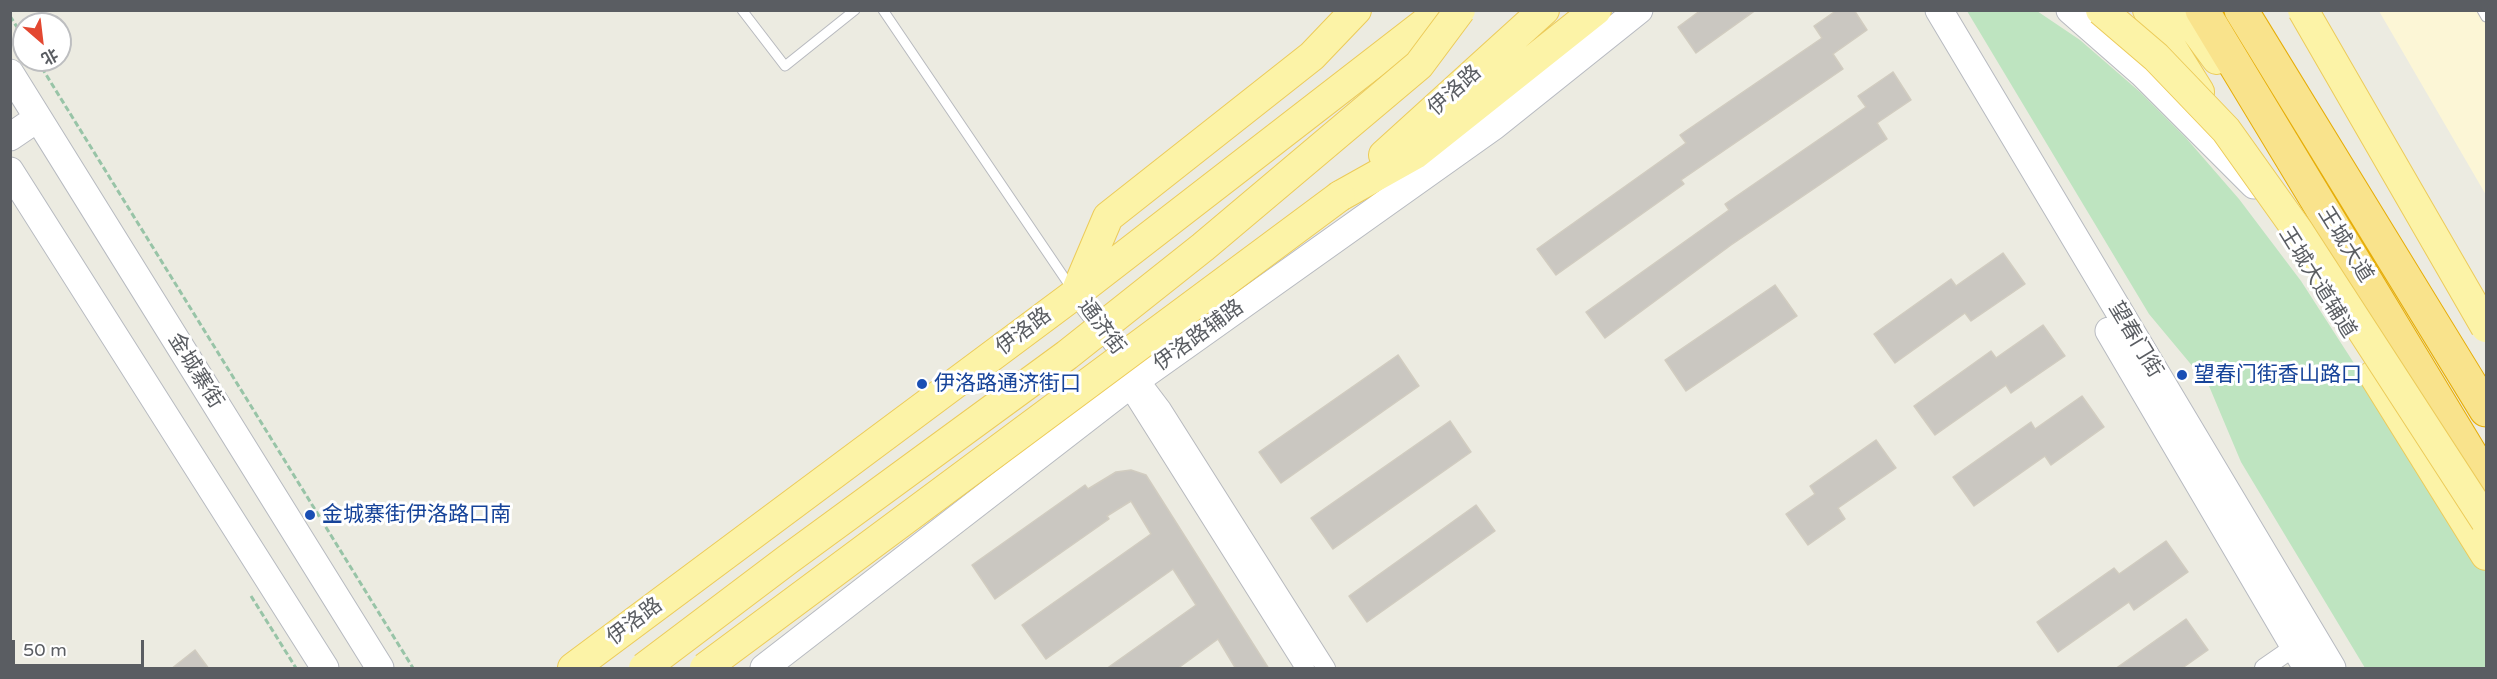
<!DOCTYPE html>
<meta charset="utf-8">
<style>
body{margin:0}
#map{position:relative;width:2497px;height:679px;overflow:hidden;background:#ecebe1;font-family:"Varela Round","Noto Sans SC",sans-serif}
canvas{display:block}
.frame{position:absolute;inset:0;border:12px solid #5a5d62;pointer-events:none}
.north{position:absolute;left:12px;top:12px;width:60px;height:60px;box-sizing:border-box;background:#fff;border:2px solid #bdbec0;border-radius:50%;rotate:152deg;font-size:16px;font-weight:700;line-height:24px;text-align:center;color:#5a5d62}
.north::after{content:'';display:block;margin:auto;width:21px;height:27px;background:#e34831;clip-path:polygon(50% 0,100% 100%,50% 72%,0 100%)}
.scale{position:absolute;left:12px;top:640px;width:132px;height:27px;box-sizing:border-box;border:3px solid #5a5d62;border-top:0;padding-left:8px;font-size:18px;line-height:21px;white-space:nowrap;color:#5a5d62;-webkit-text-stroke:4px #fff;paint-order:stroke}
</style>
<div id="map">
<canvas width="2497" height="679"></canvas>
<div class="frame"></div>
<div class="north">北</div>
<div class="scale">50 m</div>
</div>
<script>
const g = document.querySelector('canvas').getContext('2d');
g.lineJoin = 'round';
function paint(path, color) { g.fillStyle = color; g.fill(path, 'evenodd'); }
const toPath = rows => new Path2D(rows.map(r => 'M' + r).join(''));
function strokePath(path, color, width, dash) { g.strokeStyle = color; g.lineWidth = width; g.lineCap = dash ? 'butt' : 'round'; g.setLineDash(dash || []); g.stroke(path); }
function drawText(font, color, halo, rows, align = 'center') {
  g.font = font + ' "Varela Round","Noto Sans SC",sans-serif'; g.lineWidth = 6; g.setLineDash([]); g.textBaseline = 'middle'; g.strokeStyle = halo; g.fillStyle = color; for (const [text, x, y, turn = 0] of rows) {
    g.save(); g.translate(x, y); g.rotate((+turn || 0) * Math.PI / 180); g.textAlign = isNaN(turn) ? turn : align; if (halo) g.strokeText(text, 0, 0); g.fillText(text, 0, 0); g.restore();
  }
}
paint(toPath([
 [2379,11,2486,11,2486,195]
]), '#fcf6d6');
paint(toPath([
 [1967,11,2037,11,2080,40,2140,92,2186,138,2239,199,2301,281,2486,568,2486,668,2365,668,2241,462,2209,386,2149,314]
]), '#bee4c0');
const building = toPath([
 [1701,10,1756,10,1696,53,1678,27,1701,10],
 [1837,10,1854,10,1867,30,1833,54,1843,69,1681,180,1684,184,1556,275,1537,249,1686,143,1680,135,1822,38,1814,26,1837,10],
 [1893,72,1911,100,1877,123,1887,139,1731,245,1605,338,1586,312,1729,210,1725,204,1866,107,1858,96,1893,72],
 [2003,253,2025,284,1971,321,1965,313,1895,363,1874,334,1951,279,1956,286,2003,253],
 [1775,285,1797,316,1686,391,1665,360,1775,285],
 [2043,325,2065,356,2011,393,2006,385,1935,435,1914,406,1991,351,1996,358,2043,325],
 [1398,355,1419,386,1281,483,1259,452,1398,355],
 [2082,396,2104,427,2051,465,2045,456,1974,506,1953,477,2031,422,2035,429,2082,396],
 [1450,421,1471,452,1333,549,1311,518,1450,421],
 [1876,440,1896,468,1838,508,1845,519,1808,545,1786,514,1815,494,1810,486,1876,440],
 [1131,470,1146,475,1269,669,1236,669,1218,639,1177,669,1106,669,1196,605,1173,569,1046,659,1022,625,1151,534,1131,501,1107,516,1109,519,995,599,972,565,1085,485,1088,489,1116,472,1131,470],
 [1476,505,1495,531,1367,622,1349,596,1476,505],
 [2166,541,2188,572,2134,610,2129,602,2058,652,2037,622,2114,568,2119,574,2166,541],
 [2186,619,2208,650,2181,669,2115,669,2186,619],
 [195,650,209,669,171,669,195,650]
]);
paint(building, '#cac7c1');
strokePath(building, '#d1ccc0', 1.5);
const lane = toPath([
 [742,10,785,66,855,10],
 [883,10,1072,289],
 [2482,10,2486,17]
]);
const street = toPath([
 [1075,294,1162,409,1326,668],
 [1123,379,1305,668],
 [2264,668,2303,641]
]);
const secondary = toPath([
 [1939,10,2332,668],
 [2070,10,2142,73,2254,185],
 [10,73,380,668],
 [10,137,38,118],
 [10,171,325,668],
 [2109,331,2307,668],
 [764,668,1127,387,1494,126,1639,10]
]);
const primary = toPath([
 [2148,10,2199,92],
 [2181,10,2217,59],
 [1384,155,1544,10],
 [1340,196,1415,154,1596,10],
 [1077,290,1108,217,1312,56,1356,10],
 [2374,375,2486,555],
 [573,668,1075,294,1442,10]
]);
const highway = toPath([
 [2202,10,2486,480],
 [2241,10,2486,410]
]);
strokePath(lane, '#b7b9be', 11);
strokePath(street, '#b7b9be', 20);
strokePath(secondary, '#b7bac0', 29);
strokePath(primary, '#eccb5a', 32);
strokePath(highway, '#e6ad08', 35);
strokePath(toPath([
 [10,16,24,38],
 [37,60,413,668],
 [251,596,296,668]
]), '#98c4a7', 3, [6, 3]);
strokePath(lane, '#fff', 9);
strokePath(street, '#fff', 18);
strokePath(secondary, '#fff', 27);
strokePath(primary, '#fcf3a7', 30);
strokePath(highway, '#f9e38c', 33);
const primaryBridge = toPath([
 [2101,10,2156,57,2226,130,2298,231,2486,521],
 [2303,10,2486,327],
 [644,668,787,560,1067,355,1203,247,1419,65,1460,10],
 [705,668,1340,196]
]);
strokePath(primaryBridge, '#eccb5a', 32, []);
strokePath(primaryBridge, '#fcf3a7', 30);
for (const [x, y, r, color] of [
 [2182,375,6,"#1a4fb4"],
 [922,384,6,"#1a4fb4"],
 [310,515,6,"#1a4fb4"]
]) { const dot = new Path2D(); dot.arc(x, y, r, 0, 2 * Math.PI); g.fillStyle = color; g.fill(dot); strokePath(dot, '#fff', 2); }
drawText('21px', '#5a5d62', '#fff', [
 ["伊洛路",1455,91,-42],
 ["王城大道",2345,245,58],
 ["王城大道辅道",2317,283,58],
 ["通济街",1101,327,53],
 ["伊洛路",1024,332,-37],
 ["伊洛路辅路",1199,336,-36],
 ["望春门街",2135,340,59],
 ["金城寨街",195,371,58],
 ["伊洛路",635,622,-37]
]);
drawText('21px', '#164399', '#fff', [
 ["望春门街香山路口",2194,375],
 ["伊洛路通济街口",934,384],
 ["金城寨街伊洛路口南",322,515]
], 'left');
</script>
